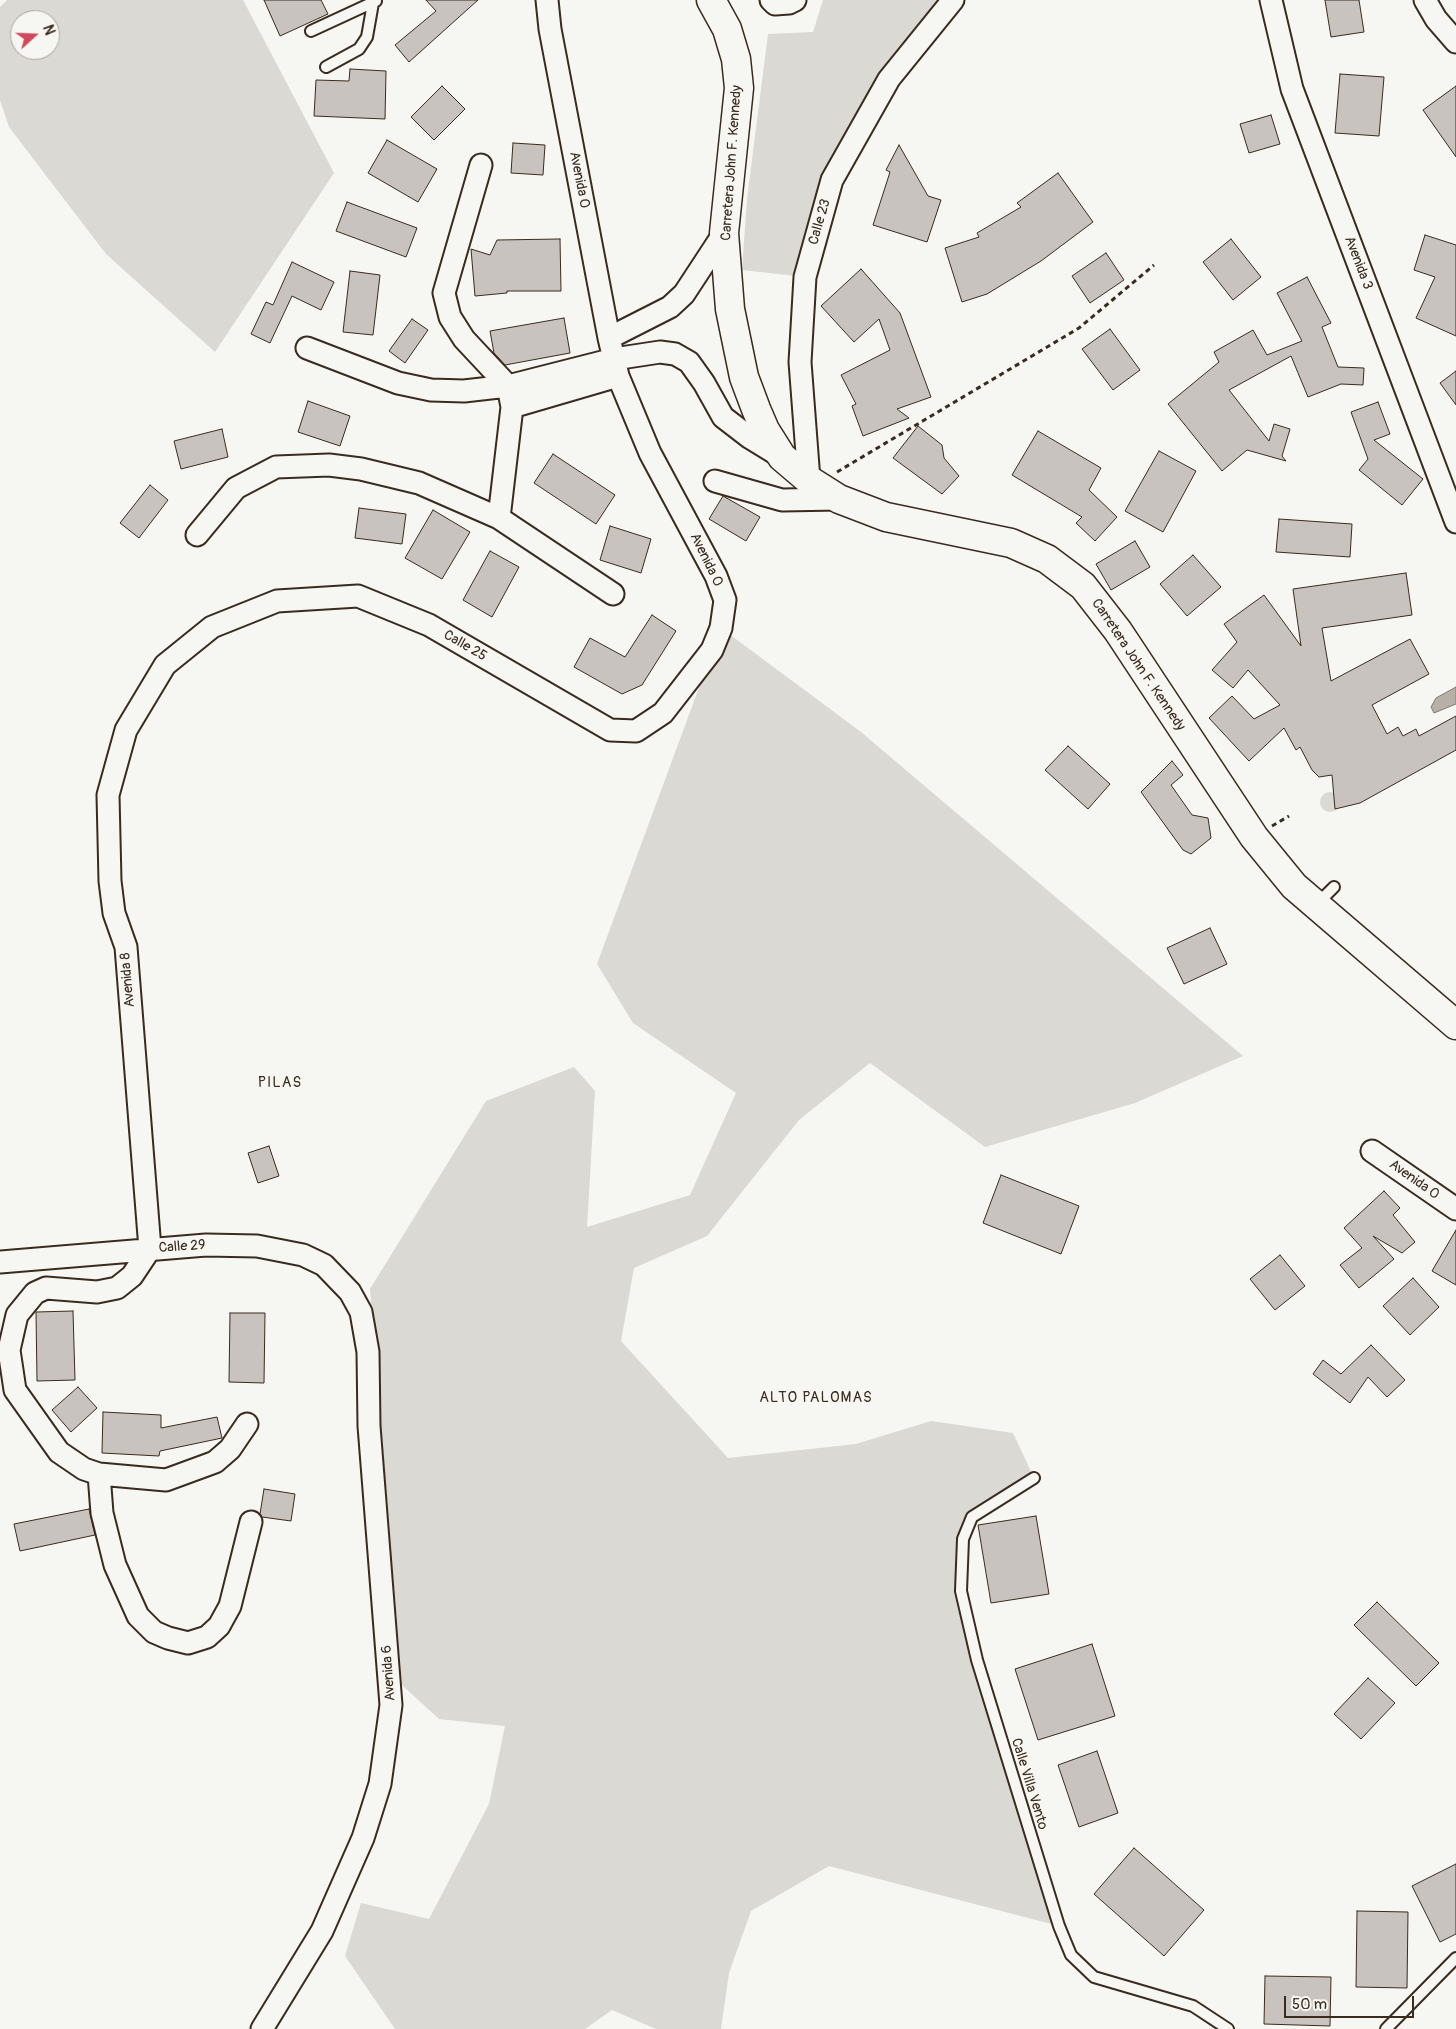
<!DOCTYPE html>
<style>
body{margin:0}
#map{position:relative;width:1456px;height:2029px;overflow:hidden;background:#f6f6f2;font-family:Pangolin,sans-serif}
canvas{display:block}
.north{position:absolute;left:10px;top:10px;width:50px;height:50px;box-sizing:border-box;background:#f6f6f2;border:1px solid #aba49d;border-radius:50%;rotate:70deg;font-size:14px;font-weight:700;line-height:20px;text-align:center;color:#3b2a1e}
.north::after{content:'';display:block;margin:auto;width:18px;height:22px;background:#d1495b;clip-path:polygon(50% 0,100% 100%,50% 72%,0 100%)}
.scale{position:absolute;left:1284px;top:1996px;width:130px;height:22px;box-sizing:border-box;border:2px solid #3b2a1e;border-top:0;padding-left:6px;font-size:15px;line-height:18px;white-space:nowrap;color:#3b2a1e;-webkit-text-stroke:4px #f6f6f2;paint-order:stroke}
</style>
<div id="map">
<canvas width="1456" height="2029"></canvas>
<div class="north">N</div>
<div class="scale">50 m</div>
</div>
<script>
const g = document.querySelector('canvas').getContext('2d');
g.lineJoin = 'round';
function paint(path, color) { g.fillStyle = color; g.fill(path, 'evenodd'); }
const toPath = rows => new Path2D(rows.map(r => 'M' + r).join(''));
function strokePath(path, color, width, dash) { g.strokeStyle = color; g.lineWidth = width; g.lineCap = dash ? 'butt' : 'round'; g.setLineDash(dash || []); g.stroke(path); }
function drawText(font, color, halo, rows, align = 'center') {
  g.font = font + ' Pangolin,sans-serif'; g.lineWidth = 4; g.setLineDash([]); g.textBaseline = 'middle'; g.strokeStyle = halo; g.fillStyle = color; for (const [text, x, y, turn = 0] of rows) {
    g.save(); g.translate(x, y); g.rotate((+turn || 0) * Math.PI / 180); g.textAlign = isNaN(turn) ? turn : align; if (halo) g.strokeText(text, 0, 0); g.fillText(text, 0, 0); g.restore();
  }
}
paint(toPath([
 [7,0,243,0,334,173,215,352,106,254,9,127,0,100,0,7],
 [20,20,50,20,50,50,20,50],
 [823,0,953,0,832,180,805,277,742,270,747,199,768,34,813,32],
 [721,628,861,732,1243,1056,1135,1103,985,1147,870,1063,799,1120,707,1236,634,1268,621,1341,728,1458,856,1444,931,1421,1013,1433,1034,1478,972,1517,963,1539,961,1591,1059,1926,829,1866,751,1911,729,1973,721,2029,656,2029,612,2010,585,2029,395,2029,345,1956,361,1903,429,1919,489,1804,505,1726,439,1719,402,1685,370,1289,486,1101,574,1067,595,1091,587,1227,690,1195,736,1093,633,1023,597,964],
 '1320 802a10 10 0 1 1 20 0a10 10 0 1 1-20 0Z'
]), '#dad9d3');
const water = toPath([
 [1456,687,1456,704,1434,713,1431,707,1436,698,1456,687]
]);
paint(water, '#b6b0a9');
strokePath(water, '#857a71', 1);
const building = toPath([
 [264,0,321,0,328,14,280,36,264,0],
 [426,0,478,0,409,62,395,45,436,11,426,0],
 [1325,0,1359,0,1364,32,1331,37,1325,0],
 [350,69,386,71,385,119,314,116,316,80,349,81,350,69],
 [1340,74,1384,77,1379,136,1335,133,1340,74],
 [442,86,465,109,434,140,411,117,442,86],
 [1456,86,1456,157,1423,110,1456,86],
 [1271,115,1280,144,1249,153,1240,124,1271,115],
 [387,140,437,169,418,202,368,173,387,140],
 [513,143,545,145,543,175,511,173,513,143],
 [899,145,928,196,941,200,927,242,873,225,890,172,886,170,899,145],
 [1058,173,1093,222,1041,261,987,294,962,302,945,248,979,237,977,233,1021,207,1017,203,1058,173],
 [347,202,417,228,406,257,336,231,347,202],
 [1425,235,1456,245,1456,336,1416,318,1435,277,1414,270,1425,235],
 [560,239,561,291,507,291,507,293,475,296,471,249,490,255,497,240,560,239],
 [1231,239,1261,277,1233,300,1203,262,1231,239],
 [1106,253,1124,280,1090,303,1072,276,1106,253],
 [292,262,334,282,321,310,292,296,270,343,251,334,266,302,273,305,292,262],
 [861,269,900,313,931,397,897,409,909,418,863,436,852,406,856,404,841,375,890,350,879,319,854,342,821,306,861,269],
 [350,271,380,275,373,335,343,332,350,271],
 [1307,277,1331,323,1322,327,1338,367,1364,368,1363,385,1341,384,1308,397,1291,356,1229,390,1269,441,1274,424,1290,429,1282,456,1286,461,1247,450,1222,471,1168,404,1219,362,1214,352,1253,330,1267,355,1302,341,1277,293,1307,277],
 [564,318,570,353,505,365,494,353,490,331,564,318],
 [412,319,428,330,405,363,389,351,412,319],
 [1110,329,1140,370,1113,390,1082,349,1110,329],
 [1456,371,1456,405,1440,383,1456,371],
 [308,401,350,416,340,446,298,432,308,401],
 [1378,402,1390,434,1374,440,1423,479,1402,505,1359,470,1368,459,1351,412,1378,402],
 [918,426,942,445,944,458,959,476,942,494,893,458,918,426],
 [222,429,228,457,181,469,174,441,222,429],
 [1038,431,1101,468,1089,490,1117,517,1095,541,1076,523,1082,517,1012,475,1038,431],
 [1159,451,1196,471,1163,532,1125,511,1159,451],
 [553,454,615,495,596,524,534,483,553,454],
 [150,485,168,500,139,538,120,523,150,485],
 [723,496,760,517,746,541,709,519,723,496],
 [359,508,406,514,402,544,355,538,359,508],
 [433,510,470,532,442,579,405,558,433,510],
 [1279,519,1352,524,1350,557,1276,552,1279,519],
 [610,526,651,539,641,573,600,560,610,526],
 [1135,541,1150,567,1111,590,1096,564,1135,541],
 [490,551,519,567,492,617,463,600,490,551],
 [1193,555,1221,587,1187,616,1160,584,1193,555],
 [1406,573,1412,615,1322,628,1331,681,1410,639,1429,674,1372,705,1387,734,1398,727,1403,736,1416,729,1419,736,1456,716,1456,750,1360,803,1335,809,1332,775,1319,777,1312,770,1300,747,1296,750,1284,728,1249,761,1209,718,1232,696,1254,719,1280,705,1248,670,1233,688,1212,670,1237,642,1224,624,1264,595,1301,646,1293,589,1406,573],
 [652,615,676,631,642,685,622,694,574,667,590,638,625,657,652,615],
 [1068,746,1110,784,1088,809,1045,770,1068,746],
 [1172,761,1183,775,1171,785,1192,815,1208,818,1211,838,1191,854,1183,850,1141,792,1172,761],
 [1210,928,1227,964,1184,984,1167,948,1210,928],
 [269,1146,279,1176,258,1183,248,1153,269,1146],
 [1001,1175,1079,1206,1061,1254,983,1223,1001,1175],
 [1384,1191,1400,1208,1393,1215,1415,1242,1402,1253,1373,1236,1394,1259,1359,1288,1340,1265,1362,1248,1344,1228,1384,1191],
 [1456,1230,1456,1285,1432,1271,1456,1230],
 [1280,1255,1305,1286,1275,1310,1250,1279,1280,1255],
 [1413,1278,1439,1307,1410,1335,1383,1306,1413,1278],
 [73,1311,75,1380,37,1381,36,1312,73,1311],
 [230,1313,265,1313,264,1383,229,1382,230,1313],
 [1371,1345,1405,1380,1387,1397,1368,1377,1350,1403,1313,1374,1323,1360,1341,1374,1371,1345],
 [78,1387,97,1408,71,1432,52,1410,78,1387],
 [103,1412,161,1415,161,1428,217,1417,222,1438,160,1451,159,1456,102,1453,103,1412],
 [264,1489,295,1494,291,1521,262,1517,260,1514,264,1489],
 [89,1509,95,1535,20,1551,14,1524,89,1509],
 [1036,1516,1049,1594,991,1603,978,1525,1036,1516],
 [1377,1602,1439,1663,1416,1686,1354,1625,1377,1602],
 [1092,1644,1115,1716,1038,1740,1015,1669,1092,1644],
 [1368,1678,1395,1703,1361,1739,1334,1714,1368,1678],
 [1097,1751,1118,1813,1079,1827,1058,1765,1097,1751],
 [1134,1848,1204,1910,1164,1956,1094,1894,1134,1848],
 [1456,1864,1456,1934,1440,1942,1412,1886,1456,1864],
 [1357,1911,1408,1912,1407,1988,1356,1987,1357,1911],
 [1265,1976,1331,1977,1330,2026,1264,2024,1265,1976]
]);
paint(building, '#c8c3be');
strokePath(building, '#3b2a1e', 1);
const service = toPath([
 [311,31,376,1],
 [326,67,359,49,367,37,373,3],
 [1317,904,1334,887],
 [1034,1478,972,1517,963,1539,961,1591,977,1660,1059,1926,1071,1955,1094,1977,1193,2006,1228,2029],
 [1386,2029,1456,1958]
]);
const minor = toPath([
 [771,0,775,4,789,3,795,0],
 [1271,0,1292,89,1456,522],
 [1425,0,1436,19,1456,42],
 [481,165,444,293,450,317,464,339,508,386,512,407,499,518],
 [609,338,670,307,684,294,724,233],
 [307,348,398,383,431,390,464,391,508,386,614,359,660,352,675,354,689,362,704,383,723,417,749,437,780,456],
 [512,407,618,376],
 [809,480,800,362,805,277,832,180,889,79,953,0],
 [715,481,782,500,839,499],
 [197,535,236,488,276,467,329,465,361,469,419,483,499,518,613,594],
 [1372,1151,1456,1209],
 [150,1249,126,947,114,913,110,881,108,795,126,730,165,665,212,627,277,601,358,596,429,625,610,730,636,731,663,713,712,650,721,628,725,600,716,576,650,453,618,376,609,338,550,29,547,0],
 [150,1249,132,1276,117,1288,97,1292,46,1288,35,1293,17,1315,9,1350,15,1390,59,1452,84,1469,99,1474,166,1480,215,1462,230,1449,247,1424],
 [0,1262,206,1245,257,1246,303,1255,324,1265,350,1292,361,1312,368,1352,369,1426,391,1705,380,1784,363,1838,322,1931,262,2029],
 [99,1474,102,1513,115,1565,138,1616,154,1632,168,1638,188,1643,207,1637,219,1626,230,1606,251,1522]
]);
const secondary = toPath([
 [711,0,727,29,736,59,739,88,724,233,730,309,744,377,756,409,765,430,782,457,809,480,839,499,886,517,1011,543,1047,559,1083,586,1118,631,1254,837,1294,886,1456,1025]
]);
strokePath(service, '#3b2a1e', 14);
strokePath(minor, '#3b2a1e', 25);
strokePath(secondary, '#3b2a1e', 31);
strokePath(toPath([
 [837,472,1079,328,1154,265],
 [1272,826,1289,816]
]), '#3b2a1e', 3, [5, 4]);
strokePath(service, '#f6f6f2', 10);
strokePath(minor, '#f6f6f2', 21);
strokePath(secondary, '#f6f6f2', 28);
drawText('14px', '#3b2a1e', '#f6f6f2', [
 ["Carretera John F. Kennedy",732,163,-86],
 ["Avenida 0",579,180,79],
 ["Calle 23",820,222,-74],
 ["Avenida 3",1358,263,69],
 ["Avenida 0",706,560,64],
 ["Calle 25",465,646,30],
 ["Carretera John F. Kennedy",1138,665,56],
 ["Avenida 8",128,980,-95],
 ["Avenida 0",1414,1180,35],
 ["Calle 29",182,1247,-4],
 ["Avenida 6",389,1673,-94],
 ["Calle Villa Vento",1029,1784,73]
]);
g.letterSpacing = '1px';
drawText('15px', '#3b2a1e', '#f6f6f2', [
 ["PILAS",280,1083],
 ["ALTO PALOMAS",816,1398]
]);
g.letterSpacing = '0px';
</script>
